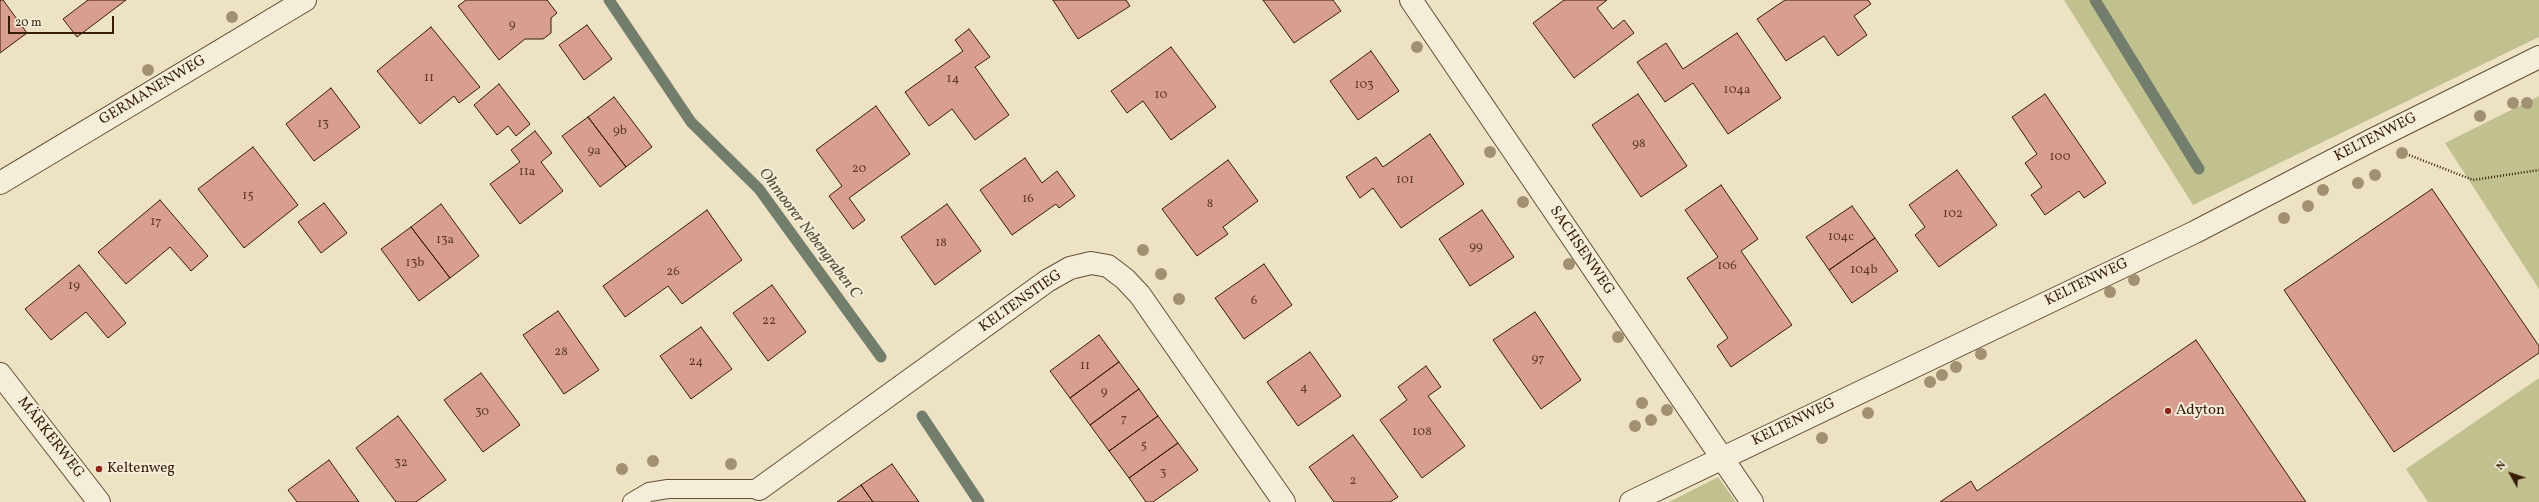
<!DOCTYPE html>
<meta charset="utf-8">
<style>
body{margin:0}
#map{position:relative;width:2539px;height:502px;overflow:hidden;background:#ede3c4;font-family:Vollkorn,serif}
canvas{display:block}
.north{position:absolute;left:2491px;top:454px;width:40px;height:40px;-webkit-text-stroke:3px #f3edd9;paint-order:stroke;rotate:310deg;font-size:11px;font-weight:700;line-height:16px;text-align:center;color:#391c04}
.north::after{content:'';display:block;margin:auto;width:14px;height:18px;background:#391c04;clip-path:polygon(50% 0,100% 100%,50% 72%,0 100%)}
.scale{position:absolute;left:8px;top:16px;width:106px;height:18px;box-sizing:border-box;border:2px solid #391c04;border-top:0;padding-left:5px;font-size:12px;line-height:14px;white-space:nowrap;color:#391c04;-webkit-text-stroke:3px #f3edd9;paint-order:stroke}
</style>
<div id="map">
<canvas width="2539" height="502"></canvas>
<div class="north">N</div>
<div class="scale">20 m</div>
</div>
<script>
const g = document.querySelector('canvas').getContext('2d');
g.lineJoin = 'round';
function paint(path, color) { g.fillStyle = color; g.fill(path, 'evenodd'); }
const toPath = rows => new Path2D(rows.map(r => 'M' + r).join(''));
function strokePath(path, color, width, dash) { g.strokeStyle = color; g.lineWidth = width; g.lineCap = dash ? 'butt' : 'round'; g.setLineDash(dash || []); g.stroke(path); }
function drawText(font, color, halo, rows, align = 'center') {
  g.font = font + ' Vollkorn,serif'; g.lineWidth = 4; g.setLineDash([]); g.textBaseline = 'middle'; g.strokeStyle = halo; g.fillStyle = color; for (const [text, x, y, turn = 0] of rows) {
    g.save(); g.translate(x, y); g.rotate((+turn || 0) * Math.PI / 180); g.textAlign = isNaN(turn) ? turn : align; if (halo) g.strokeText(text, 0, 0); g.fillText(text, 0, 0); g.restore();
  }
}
paint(toPath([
 [2064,0,2539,0,2539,37,2193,205],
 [2539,96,2539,289,2445,143],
 [2539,378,2539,502,2428,502,2406,469],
 [1718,477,1736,502,1669,502]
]), '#c0c18f');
strokePath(toPath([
 [609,0,691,122,759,189,881,357],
 [2095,0,2199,169],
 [922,416,979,502]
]), '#737d6b', 11);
const building = toPath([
 [0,0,3,0,27,33,0,53,0,0],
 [88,0,126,0,77,37,63,19,88,0],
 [466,0,547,0,557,13,551,18,551,33,543,39,525,39,499,60,458,6,466,0],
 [1053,0,1126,0,1130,6,1078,39,1053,0],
 [1263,0,1333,0,1341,11,1294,43,1263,0],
 [1564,0,1607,0,1597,8,1613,29,1624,20,1634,33,1574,78,1533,23,1564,0],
 [1785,0,1868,0,1871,4,1854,16,1867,35,1838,56,1824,36,1786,61,1757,19,1785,0],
 [587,25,612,59,584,80,559,45,587,25],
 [431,27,480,87,459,103,454,96,420,124,377,71,431,27],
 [969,29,990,57,975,67,1009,115,975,140,952,109,929,126,905,92,963,51,955,40,969,29],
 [1737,33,1781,98,1728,134,1693,83,1665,102,1637,62,1666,43,1683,69,1737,33],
 [1171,47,1216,107,1171,140,1143,101,1127,113,1111,91,1171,47],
 [1371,51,1399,91,1358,120,1330,81,1371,51],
 [499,84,530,124,516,136,508,126,497,135,474,105,499,84],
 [331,88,360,127,314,161,286,124,331,88],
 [1638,94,1687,166,1641,197,1592,125,1638,94],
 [2045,94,2106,183,2084,198,2079,191,2045,215,2031,195,2042,187,2025,163,2037,154,2012,117,2045,94],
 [614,97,652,147,626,167,588,117,614,97],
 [876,106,910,154,849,198,865,220,853,229,829,196,842,186,816,150,876,106],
 [588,117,626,167,600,187,562,136,588,117],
 [535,131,552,153,541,162,563,191,520,224,490,184,520,162,511,150,535,131],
 [1430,134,1464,184,1401,228,1373,188,1360,198,1346,177,1376,157,1383,167,1430,134],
 [253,147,298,205,244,248,198,189,253,147],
 [1025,158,1042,183,1057,171,1075,196,1059,208,1056,204,1012,235,980,190,1025,158],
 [1228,160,1258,201,1223,227,1228,234,1197,256,1162,209,1228,160],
 [1957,170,1997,225,1939,267,1915,235,1925,227,1909,205,1957,170],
 [1721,185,1758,239,1741,251,1792,325,1731,367,1717,346,1728,338,1687,278,1718,257,1685,210,1721,185],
 [2432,189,2539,346,2539,353,2394,452,2284,290,2432,189],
 [160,200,208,256,191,271,170,247,126,284,98,252,160,200],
 [324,203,347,233,321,253,298,222,324,203],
 [441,204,479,256,450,278,411,227,441,204],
 [947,204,981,251,935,285,901,237,947,204],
 [1852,206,1875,238,1829,270,1806,237,1852,206],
 [707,210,742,260,682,304,668,286,625,317,603,286,707,210],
 [1482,210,1514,257,1470,286,1439,239,1482,210],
 [411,227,450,278,419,301,381,249,411,227],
 [1875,238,1898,271,1852,303,1829,270,1875,238],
 [1264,264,1292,305,1244,339,1215,298,1264,264],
 [79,265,126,323,108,338,86,312,51,340,25,309,79,265],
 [772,285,806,332,768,361,733,313,772,285],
 [558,311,599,370,564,394,523,335,558,311],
 [1535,312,1581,380,1541,409,1493,340,1535,312],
 [701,327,732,369,691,399,660,356,701,327],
 [1099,335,1119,362,1070,398,1050,371,1099,335],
 [2196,340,2306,502,1940,502,1971,481,1977,491,2196,340],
 [1310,352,1341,396,1298,426,1267,382,1310,352],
 [1119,362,1139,389,1090,425,1070,398,1119,362],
 [1426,366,1441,387,1428,396,1465,446,1422,478,1380,420,1407,400,1398,387,1426,366],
 [481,373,520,425,483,452,444,400,481,373],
 [1139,389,1158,416,1109,451,1090,425,1139,389],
 [398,416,446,480,416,502,396,502,356,448,398,416],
 [1158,416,1178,443,1129,478,1109,451,1158,416],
 [1353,435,1398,497,1390,502,1334,502,1309,467,1353,435],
 [1178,443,1198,470,1153,502,1146,502,1129,478,1178,443],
 [329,460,359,502,297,502,288,490,329,460],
 [892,464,919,502,873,502,861,485,892,464],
 [861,485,873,502,837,502,861,485]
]);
paint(building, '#d89e90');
strokePath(building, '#391c04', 1);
const service = toPath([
 [632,502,649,492,668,489,759,489]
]);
const minor = toPath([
 [1411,0,1752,502],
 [0,183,305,0],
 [759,489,1047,281,1070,268,1091,263,1108,266,1125,279,1140,295,1284,502],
 [1631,502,2195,232,2372,140,2539,57]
]);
const tertiary = toPath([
 [0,374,99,502]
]);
strokePath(service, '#664e34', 20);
strokePath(minor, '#664e34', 24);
strokePath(tertiary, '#664e34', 24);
strokePath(toPath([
 [2409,155,2473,180,2539,170]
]), '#391c04', 2.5, [1, 2]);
strokePath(service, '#f3edd9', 18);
strokePath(minor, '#f3edd9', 22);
strokePath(tertiary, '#f3edd9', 22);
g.fillStyle = '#a19172';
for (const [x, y] of [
 [232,17],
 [1417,47],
 [148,70],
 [2513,103],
 [2527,103],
 [2480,116],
 [1490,152],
 [2402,153],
 [2375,175],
 [2358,183],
 [2323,190],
 [1523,202],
 [2308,206],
 [2284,218],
 [1143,250],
 [1569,264],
 [1161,274],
 [2134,280],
 [2110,292],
 [1179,299],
 [1618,337],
 [1981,354],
 [1956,367],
 [1942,375],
 [1930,382],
 [1642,403],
 [1667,410],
 [1868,413],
 [1651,420],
 [1635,426],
 [1822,438],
 [653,461],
 [731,464],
 [622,469]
]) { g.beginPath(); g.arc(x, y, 6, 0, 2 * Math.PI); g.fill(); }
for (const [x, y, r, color] of [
 [2168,411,4,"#8f2418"],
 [99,469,4,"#8f2418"]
]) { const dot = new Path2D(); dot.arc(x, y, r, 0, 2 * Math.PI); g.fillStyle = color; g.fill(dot); strokePath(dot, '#f3edd9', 1.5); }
drawText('13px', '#613c27', null, [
 ["9",512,26],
 ["11",429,79],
 ["14",953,80],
 ["103",1364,86],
 ["104a",1737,91],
 ["10",1161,96],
 ["13",323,125],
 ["9b",620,132],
 ["98",1639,145],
 ["9a",594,152],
 ["100",2060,158],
 ["20",859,170],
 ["11a",527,173],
 ["101",1405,181],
 ["15",248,197],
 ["16",1028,200],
 ["8",1210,205],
 ["102",1953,215],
 ["17",156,223],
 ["104c",1841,238],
 ["13a",445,241],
 ["18",941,244],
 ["99",1476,248],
 ["13b",415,264],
 ["106",1727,267],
 ["104b",1864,271],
 ["26",673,273],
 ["19",74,287],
 ["6",1254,302],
 ["22",769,322],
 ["28",561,353],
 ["97",1538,360],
 ["24",696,363],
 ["11",1085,367],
 ["4",1304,389],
 ["9",1104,393],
 ["30",482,413],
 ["7",1124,420],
 ["108",1422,433],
 ["5",1144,447],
 ["32",401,464],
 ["3",1163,474],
 ["2",1353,482]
]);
drawText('15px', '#391c04', '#f3edd9', [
 ["GERMANENWEG",153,91,-31],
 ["KELTENWEG",2376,138,-27],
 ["SACHSENWEG",1581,251,56],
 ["KELTENWEG",2087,283,-26],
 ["KELTENSTIEG",1021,302,-35],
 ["KELTENWEG",1794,423,-26],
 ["MÄRKERWEG",50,438,52]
]);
drawText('15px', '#391c04', '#f3edd9', [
 ["Adyton",2176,411],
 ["Keltenweg",107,469]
], 'left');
drawText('italic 16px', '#564d37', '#f3edd9', [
 ["Ohmoorer Nebengraben C",809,234,53]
]);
</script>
